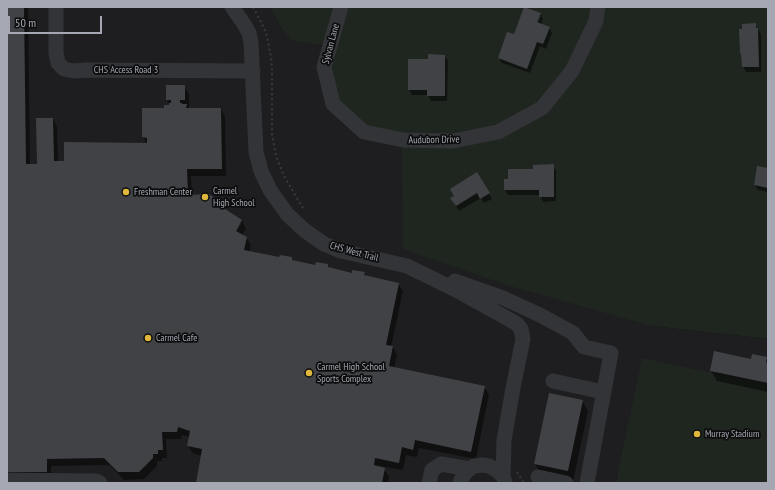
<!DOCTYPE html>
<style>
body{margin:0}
#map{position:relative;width:775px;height:490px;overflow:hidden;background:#121213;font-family:"PT Sans Narrow",sans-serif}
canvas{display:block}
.frame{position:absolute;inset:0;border:8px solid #a5a8b3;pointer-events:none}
.scale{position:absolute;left:8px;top:16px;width:94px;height:18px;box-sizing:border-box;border:2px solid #a5a8b3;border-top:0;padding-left:5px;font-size:12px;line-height:14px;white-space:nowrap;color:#a5a8b3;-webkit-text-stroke:3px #0d0d0e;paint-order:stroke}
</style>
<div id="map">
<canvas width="775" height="490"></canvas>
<div class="frame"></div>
<div class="scale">50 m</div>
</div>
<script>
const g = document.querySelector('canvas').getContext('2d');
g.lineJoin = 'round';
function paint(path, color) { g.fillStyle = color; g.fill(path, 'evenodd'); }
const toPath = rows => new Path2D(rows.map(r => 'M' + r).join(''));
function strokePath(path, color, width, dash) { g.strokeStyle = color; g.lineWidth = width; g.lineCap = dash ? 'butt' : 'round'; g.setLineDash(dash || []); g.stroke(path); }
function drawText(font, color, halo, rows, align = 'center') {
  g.font = font + ' "PT Sans Narrow",sans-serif'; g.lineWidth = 3.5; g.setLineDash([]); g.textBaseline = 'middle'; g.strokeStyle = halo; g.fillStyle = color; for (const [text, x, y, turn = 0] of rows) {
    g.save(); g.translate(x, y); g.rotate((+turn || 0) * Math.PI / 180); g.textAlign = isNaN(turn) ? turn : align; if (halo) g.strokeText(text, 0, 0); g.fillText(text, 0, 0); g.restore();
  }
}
paint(toPath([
 [7,7,270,7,281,28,292,41,322,45,320,76,330,108,352,133,384,143,402,145,652,326,768,339,768,483,7,483]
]), '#1e1e20');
paint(toPath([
 [270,7,768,7,768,339,652,326,510,286,403,249,402,146,384,143,352,133,330,108,320,76,322,45,292,41,281,28],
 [642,358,768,385,768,483,616,483]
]), '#1f2620');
paint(toPath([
 [7,7,28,7,30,165,38,165,53,119,57,127,58,162,65,162,147,144,143,137,165,109,170,106,167,100,167,86,184,86,189,94,189,109,221,109,225,117,226,176,191,176,192,196,209,195,218,201,222,208,242,221,246,229,242,235,246,237,251,245,249,252,280,259,291,258,293,261,316,266,328,265,330,269,353,274,364,273,366,276,398,284,403,291,391,347,393,347,397,355,394,368,484,387,489,394,476,459,419,448,417,457,406,455,403,470,380,466,379,467,384,469,389,477,388,483,197,483,202,456,193,453,188,446,190,437,182,435,181,439,166,439,167,458,162,458,162,461,157,461,157,466,144,479,124,480,110,465,51,466,51,480,7,480],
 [239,223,242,223,234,236],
 [540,14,543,19,541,24,549,27,552,33,546,49,540,46,530,73,502,63,499,58,515,35],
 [538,16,541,16,536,27,534,26],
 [755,24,761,34,761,72,746,72,743,67],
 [445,56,448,61,447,101,431,101,428,95,412,95,409,89,429,60],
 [553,165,556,171,556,201,543,202,540,195,508,195,505,190,509,180,534,170],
 [768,169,768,192,758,190,755,185],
 [477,174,492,199,484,203,481,198,459,211,452,198],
 [766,358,768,361,768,392,717,381,711,371],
 [582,401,588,411,573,481,541,474,535,464]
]), '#0007');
paint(toPath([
 [7,7,24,7,26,164,37,164,36,118,53,118,54,161,64,161,64,142,147,143,147,138,142,137,142,108,164,108,164,105,169,105,169,103,171,103,171,100,166,100,166,85,185,85,185,100,180,100,180,103,182,103,182,104,187,104,186,108,221,108,222,169,187,169,188,195,209,194,218,200,216,203,242,220,236,231,247,237,244,250,279,257,280,255,292,257,292,260,315,265,316,262,328,264,328,267,352,273,352,270,365,272,364,275,399,283,386,345,393,346,389,366,485,386,471,452,415,440,413,450,402,447,399,463,375,458,374,465,385,468,382,483,196,483,202,449,187,446,190,431,178,427,177,432,162,432,163,450,158,450,158,454,153,454,153,458,139,472,118,472,104,458,47,459,47,472,7,472],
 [524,7,541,13,537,22,550,27,543,44,537,42,527,69,498,58,507,32,514,34],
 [756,23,756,28,758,28,759,67,742,67,741,54,740,53,739,29,742,29,742,24],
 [428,54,445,55,445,96,427,96,427,90,408,90,408,59,428,59],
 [554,164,554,197,539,197,539,190,504,190,504,179,508,179,508,169,533,169,533,165],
 [757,166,768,168,768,188,754,185],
 [477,172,490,193,480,199,477,193,456,206,450,198,454,196,450,189],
 [714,351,751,359,752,354,767,357,766,362,768,363,768,383,710,371],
 [549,393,583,400,568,471,534,464]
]), '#414246');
strokePath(toPath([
 [253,7,265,30,268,41,271,57,272,69,272,134,276,156,284,176,304,210],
 [517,472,524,483]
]), '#393a3f', 2, [2, 3]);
strokePath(toPath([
 [56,7,56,53,58,63,64,69,74,71,86,70,253,71],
 [232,7,244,24,249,33,251,43,256,152,261,171,270,190,287,214,304,230,324,244,341,251,407,266,456,290,512,321,517,324,521,329,523,339,513,388,504,440,503,476],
 [341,7,324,67,333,104,364,132,403,140,453,141,498,132,542,108,572,71,596,21,598,7],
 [455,281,503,298,540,315,573,333,584,347,611,353,587,483],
 [553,381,603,392],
 [538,477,566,483],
 [7,480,90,481,96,481,100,483],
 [429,483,432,470,441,464,470,469],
 [460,483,463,476,468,470,474,466,482,465,489,466,496,470,503,476,505,482]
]), '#333438', 15);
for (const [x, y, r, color] of [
 [126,192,4,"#e0b73d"],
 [205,197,4,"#e0b73d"],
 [148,338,4,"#e0b73d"],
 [309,373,4,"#e0b73d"],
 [697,434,4,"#e0b73d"]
]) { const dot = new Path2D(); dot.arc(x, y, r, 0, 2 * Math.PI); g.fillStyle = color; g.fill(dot); strokePath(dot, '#0d0d0e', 1.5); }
drawText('10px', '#a5a8b3', '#0d0d0e', [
 ["Sylvan Lane",331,44,-75],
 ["CHS Access Road 3",126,70],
 ["Audubon Drive",434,140,-1],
 ["CHS West Trail",354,252,15]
]);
drawText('10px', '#a5a8b3', '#0d0d0e', [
 ["Carmel",213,191],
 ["High School",213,203],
 ["Freshman Center",134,192],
 ["Carmel Cafe",156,338],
 ["Carmel High School",317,367],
 ["Sports Complex",317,379],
 ["Murray Stadium",705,434]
], 'left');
</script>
